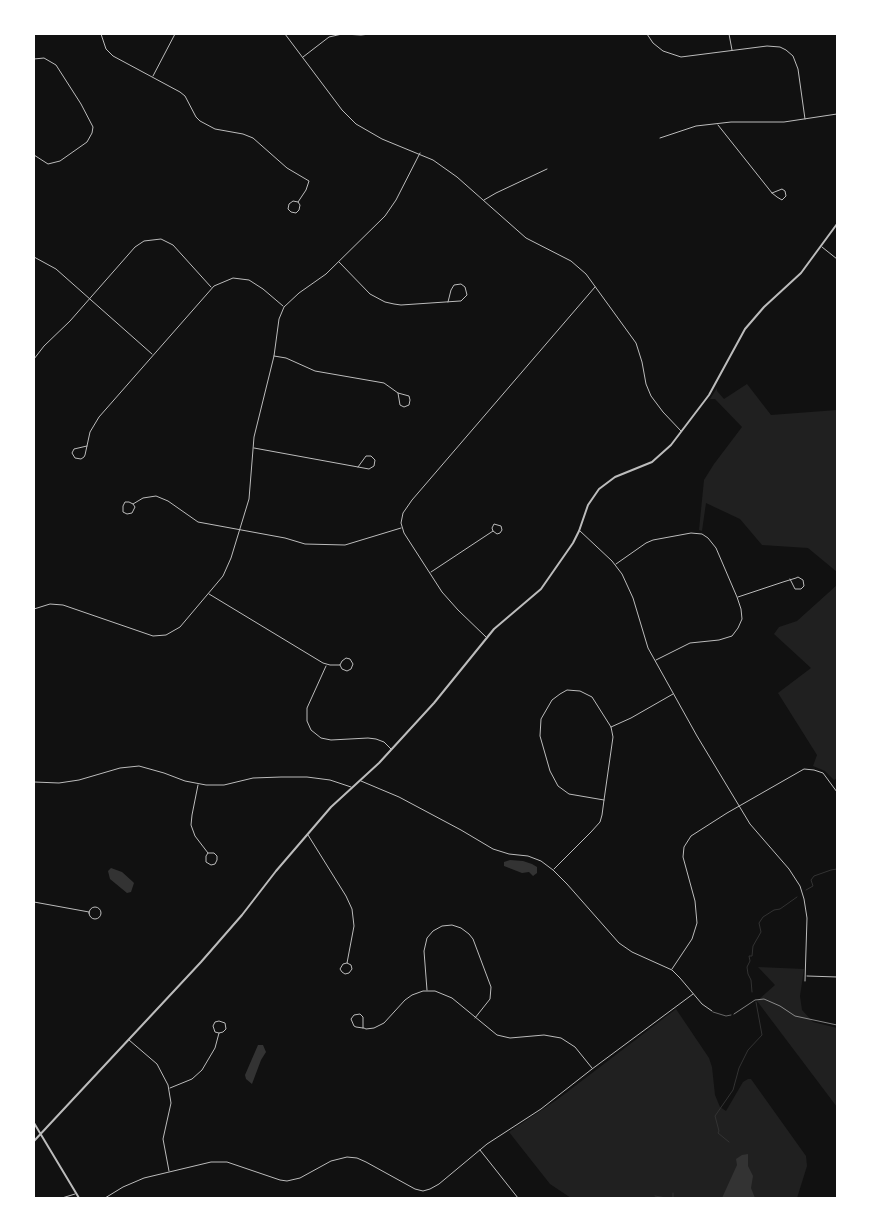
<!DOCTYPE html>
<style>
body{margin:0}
#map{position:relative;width:871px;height:1232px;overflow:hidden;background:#111;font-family:"Nunito Sans",sans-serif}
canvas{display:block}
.frame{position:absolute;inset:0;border:35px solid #fff;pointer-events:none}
</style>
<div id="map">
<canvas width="871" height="1232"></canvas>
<div class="frame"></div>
</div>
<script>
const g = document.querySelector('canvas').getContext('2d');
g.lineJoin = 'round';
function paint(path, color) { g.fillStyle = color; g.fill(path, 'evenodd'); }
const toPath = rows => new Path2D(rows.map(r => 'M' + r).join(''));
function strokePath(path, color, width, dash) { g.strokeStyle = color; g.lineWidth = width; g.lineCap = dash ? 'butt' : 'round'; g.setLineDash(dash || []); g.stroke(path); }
paint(toPath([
 [747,384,771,415,837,410,837,572,808,548,762,545,740,519,706,503,702,531,699,530,704,480,714,464,742,427,715,399,710,399,717,388,717,391,724,399],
 [837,585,837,778,834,780,825,771,813,766,817,755,778,693,811,668,774,634,779,627,797,621],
 [758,967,804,969,800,996,802,1010,813,1022,837,1028,837,1107,757,1001,775,985],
 [676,1009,709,1058,712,1067,715,1095,720,1107,726,1111,743,1082,748,1079,751,1079,806,1156,807,1166,797,1198,571,1198,550,1184,509,1132,558,1099]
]), '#202020');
paint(toPath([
 [510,860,523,861,532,864,537,867,537,873,533,876,529,872,522,873,504,866,504,862],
 [111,868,122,872,132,881,134,883,131,892,127,893,110,879,108,871],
 [258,1045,263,1045,266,1052,261,1060,252,1084,246,1079,245,1075],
 [748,1154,748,1166,753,1176,751,1188,755,1198,722,1198,737,1165,736,1159,742,1155]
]), '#333');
strokePath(toPath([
 [806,890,813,886,811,880,814,876,831,870,837,869],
 [752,992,751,980,748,974,747,967,750,961,749,956,752,956,753,946,761,932,759,923,763,917,774,910,780,909,797,897],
 [729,1142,718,1133,719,1131,715,1116,733,1090,739,1068,748,1050,762,1035,756,1002],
 [655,1196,666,1198],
 [673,1198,673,1193]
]), '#333', 1);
strokePath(toPath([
 [734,1014,755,1000,764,999,780,1006,795,1016,837,1025]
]), '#f5f5f5', 0.5);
strokePath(toPath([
 [713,1012,726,1016,731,1015]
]), '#bcbcbc', 0.5);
strokePath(toPath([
 [101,34,106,49,113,56,180,92,185,96,196,117,200,121,215,129,243,134,253,138,287,168,309,181,306,190,298,202,300,205,299,210,296,213,291,212,288,209,289,204,293,201,298,202],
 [285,34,342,110,356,124,382,139,433,160,457,177,526,238,571,261,586,274,636,343,642,362,646,384,651,396,663,412,681,431],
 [343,34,361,35,370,34],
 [647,34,653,43,663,51,681,57,767,46,780,47,786,50,793,56,798,69,805,119],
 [729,34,732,50],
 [303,57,329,37,342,34],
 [34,59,44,58,56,65,81,104,93,127,92,133,87,142,60,161,48,164,34,155],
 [153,76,175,34],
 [718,125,772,193,777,197,782,200,786,196,785,191,782,189,772,193],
 [660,138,696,126,731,122,784,122,837,114],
 [484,200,496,193,547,169],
 [822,247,837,259],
 [34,257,56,269,152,354],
 [339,262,370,294,385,302,394,304,401,305,460,301,461,301,467,295,465,287,461,284,454,285,451,290,448,302],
 [274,356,286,358,315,371,384,383,398,393,409,396,410,400,409,405,404,407,400,405,398,393],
 [34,359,44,346,70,321,135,247,144,241,161,239,173,245,211,287],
 [87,446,74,449,72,453,75,458,81,459,84,457,85,455,90,432,99,417,214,286,233,278,249,280,263,289,283,306],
 [254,448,369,469,374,466,375,460,371,456,366,456,358,467],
 [133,504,135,507,132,513,127,514,123,512,123,506,125,502,129,502,133,504,143,498,156,496,168,501,198,522,285,538,305,544,345,545,401,528],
 [580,531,612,561,622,574,633,598,648,648,697,736,750,824,789,869,800,886,804,899,807,918,805,981],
 [616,564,646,543,653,540,691,533,702,534,708,538,716,548,737,597,741,609,742,619,738,628,732,636,719,640,690,643,656,660],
 [431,572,493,531,497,534,500,533,502,530,501,526,494,524,492,528,493,531],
 [209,594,323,663,330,665,340,665,342,661,346,658,350,659,353,664,351,669,347,671,342,669,340,665],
 [738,597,783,582,796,578,798,577,803,580,804,586,801,589,795,589,790,579],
 [34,609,50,604,63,605,153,636,166,635,180,627,223,576,231,558,249,499,254,437,274,356,279,319,284,307,299,293,326,274,385,216,396,200,420,153],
 [486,637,458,610,442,592,404,533,401,523,403,513,412,500,595,287],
 [326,666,307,708,307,721,311,730,321,738,331,740,368,738,376,739,384,742,391,749],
 [611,727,631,718,673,694],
 [361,781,399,797,461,830,493,849,509,854,528,856,541,861,553,870,567,884,619,943,632,952,672,970,680,978,702,1004,712,1011],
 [34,782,59,783,79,780,120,768,139,766,164,773,185,781,206,785,224,785,253,778,281,777,307,777,330,780,351,787],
 [198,785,192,815,191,825,195,836,208,853,206,856,206,862,211,865,215,864,217,860,217,856,214,853,208,853],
 [308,835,346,896,352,909,354,926,347,963,351,965,352,969,349,973,345,974,342,972,340,969,343,964,347,963],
 [554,869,591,832,600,822,602,815,604,800,613,737,611,727,592,697,580,691,567,690,560,694,552,700,541,719,540,736,550,771,558,786,569,794,604,800],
 [34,902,89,912],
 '89 913a6 6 0 1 1 12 0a6 6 0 1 1-12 0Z',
 [672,969,692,939,697,923,695,901,683,857,684,847,691,836,727,813,804,769,814,770,823,773,837,792],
 [807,976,837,977],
 [427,990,424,951,427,938,433,931,442,926,452,925,461,928,469,934,473,939,491,987,490,999,475,1018],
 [363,1028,363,1017,360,1014,354,1015,351,1019,354,1026,356,1027,363,1028,364,1028,366,1029,374,1028,384,1023,405,1000,412,995,423,991,435,991,452,998,497,1035,510,1038,544,1035,561,1038,575,1047,592,1068],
 [129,1040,157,1064,168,1085,171,1103,163,1139,169,1171],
 [170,1088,192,1079,202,1070,215,1048,219,1033,223,1032,226,1029,225,1023,219,1021,215,1022,213,1026,215,1032,219,1033],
 [480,1150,518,1198],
 [62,1198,75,1194],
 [105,1198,123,1187,144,1178,211,1162,227,1162,280,1180,287,1181,300,1178,331,1161,347,1157,357,1158,366,1162,415,1189,423,1191,430,1189,439,1184,487,1144,541,1109,592,1069,693,994]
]), '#bcbcbc', 1);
strokePath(toPath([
 [34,1123,79,1198],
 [34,1141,201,962,242,915,276,871,331,807,379,763,434,703,494,629,541,589,573,543,579,531,588,505,599,489,615,477,652,462,671,445,709,395,745,329,764,307,801,273,837,224]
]), '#bcbcbc', 2);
</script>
